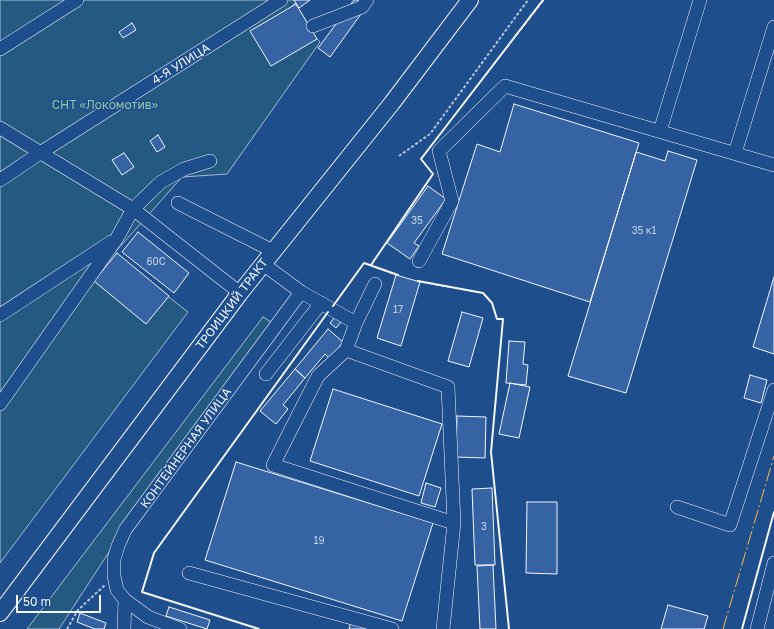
<!DOCTYPE html>
<meta charset="utf-8">
<style>
body{margin:0}
#map{position:relative;width:774px;height:629px;overflow:hidden;background:#1f4e8c;font-family:"Golos Text",sans-serif}
canvas{display:block}
.scale{position:absolute;left:16px;top:595px;width:85px;height:18px;box-sizing:border-box;border:2px solid #f2f6ff;border-top:0;padding-left:5px;font-size:12px;line-height:14px;white-space:nowrap;color:#f2f6ff;-webkit-text-stroke:3px #1f4e8c;paint-order:stroke}
</style>
<div id="map">
<canvas width="774" height="629"></canvas>
<div class="scale">50 m</div>
</div>
<script>
const g = document.querySelector('canvas').getContext('2d');
g.lineJoin = 'round';
function paint(path, color) { g.fillStyle = color; g.fill(path, 'evenodd'); }
const toPath = rows => new Path2D(rows.map(r => 'M' + r).join(''));
function strokePath(path, color, width, dash) { g.strokeStyle = color; g.lineWidth = width; g.lineCap = dash ? 'butt' : 'round'; g.setLineDash(dash || []); g.stroke(path); }
function drawText(font, color, halo, rows, align = 'center') {
  g.font = font + ' "Golos Text",sans-serif'; g.lineWidth = 3; g.setLineDash([]); g.textBaseline = 'middle'; g.strokeStyle = halo; g.fillStyle = color; for (const [text, x, y, turn = 0] of rows) {
    g.save(); g.translate(x, y); g.rotate((+turn || 0) * Math.PI / 180); g.textAlign = isNaN(turn) ? turn : align; if (halo) g.strokeText(text, 0, 0); g.fillText(text, 0, 0); g.restore();
  }
}
const green = toPath([
 [0,0,299,0,290,8,320,42,227,174,182,177,102,267,154,308,165,294,188,312,0,563,0,0],
 [263,317,271,322,146,495,59,629,27,629,263,317]
]);
paint(green, '#245a82');
strokePath(green, '#a8bbd7', 1);
const building = toPath([
 [294,0,310,0,299,8,294,0],
 [354,0,357,0,366,7,330,57,318,48,354,0],
 [296,4,317,39,271,66,250,31,296,4],
 [132,23,136,30,123,38,119,32,132,23],
 [514,104,639,143,590,302,442,254,477,144,500,152,514,104],
 [158,135,165,147,157,152,150,141,158,135],
 [668,151,697,160,626,393,568,376,636,152,665,161,668,151],
 [124,153,134,167,122,175,112,160,124,153],
 [428,186,446,199,414,243,419,246,410,259,387,243,428,186],
 [138,232,189,273,174,293,122,252,138,232],
 [117,253,169,296,146,324,94,281,117,253],
 [396,275,420,282,401,346,377,338,396,275],
 [774,277,774,354,753,347,774,277],
 [462,312,483,318,469,367,448,361,462,312],
 [335,317,341,322,336,328,330,323,335,317],
 [328,329,343,342,330,359,325,354,305,378,295,369,328,329],
 [509,341,525,342,523,364,528,365,526,385,506,383,509,341],
 [295,369,305,378,283,405,288,409,276,424,260,411,295,369],
 [750,375,767,380,761,403,744,398,750,375],
 [510,383,530,387,519,438,499,434,510,383],
 [333,389,442,424,419,496,310,461,333,389],
 [457,416,486,417,485,458,456,457,457,416],
 [236,462,433,523,402,621,205,560,236,462],
 [426,483,441,488,435,507,421,503,426,483],
 [492,488,495,565,475,565,472,489,492,488],
 [527,502,557,502,557,574,526,573,527,502],
 [493,565,496,629,480,629,477,566,493,565],
 [668,605,708,616,704,629,661,629,668,605],
 [169,607,210,620,207,629,166,616,169,607],
 [80,613,106,623,104,629,95,629,77,622,80,613],
 [351,622,372,629,349,629,351,622]
]);
paint(building, '#3563a3');
strokePath(building, '#f2f6ff', 1);
const minor = toPath([
 [313,26,362,7,367,0],
 [0,49,77,0],
 [0,128,133,209,240,293],
 [660,131,700,0],
 [735,153,774,27],
 [0,180,40,153,281,0],
 [178,203,273,251],
 [419,261,452,201,439,151,505,86,774,165],
 [301,292,356,323,346,350,318,376,273,465,454,523,443,629],
 [0,315,111,242],
 [356,323,375,284],
 [346,350,448,387,454,523],
 [266,374,321,303],
 [0,404,117,238,133,209,161,182,184,169,210,161],
 [677,507,730,525,774,390],
 [189,573,392,629],
 [124,629,125,600],
 [180,629,148,617,125,600,117,590,114,576,114,559,118,546,125,530,301,292,263,264],
 [757,629,774,563]
]);
const major = toPath([
 [0,613,240,293,392,103,470,0]
]);
strokePath(minor, '#f2f6ff', 14);
strokePath(major, '#f2f6ff', 18);
strokePath(toPath([
 [399,156,430,134,528,0],
 [67,629,78,610,105,585]
]), '#b3c4dc', 2, [3, 2]);
strokePath(minor, '#1f4e8c', 13);
strokePath(major, '#1f4e8c', 16);
strokePath(toPath([
 [421,159,544,0],
 [359,270,364,263,396,275],
 [420,282,483,293,492,303,497,319,503,319]
]), '#f2f6ff', 1, [5, 2]);
strokePath(toPath([
 [372,265,371,265,433,174,421,159,543,0],
 [418,281,483,293,492,303,497,319,503,319,491,452,509,629],
 [333,306,364,263,398,275],
 [259,629,142,592,154,553,328,312],
 [742,629,774,512]
]), '#f2f6ff', 2);
strokePath(toPath([
 [723,629,774,456]
]), '#ffb74d', 1, [14, 3, 2, 3]);
drawText('10px', '#c3d1e8', null, [
 ["35",417,221],
 ["35 к1",644,231],
 ["60С",156,262],
 ["17",398,310],
 ["3",484,527],
 ["19",319,541]
]);
drawText('12px', '#f2f6ff', '#1f4e8c', [
 ["4-Я УЛИЦА",181,64,-32],
 ["ТРОИЦКИЙ ТРАКТ",232,304,-53],
 ["КОНТЕЙНЕРНАЯ УЛИЦА",186,448,-54]
]);
drawText('12px', '#97c8a6', '#1f4e8c', [
 ["СНТ «Локомотив»",105,105]
]);
</script>
